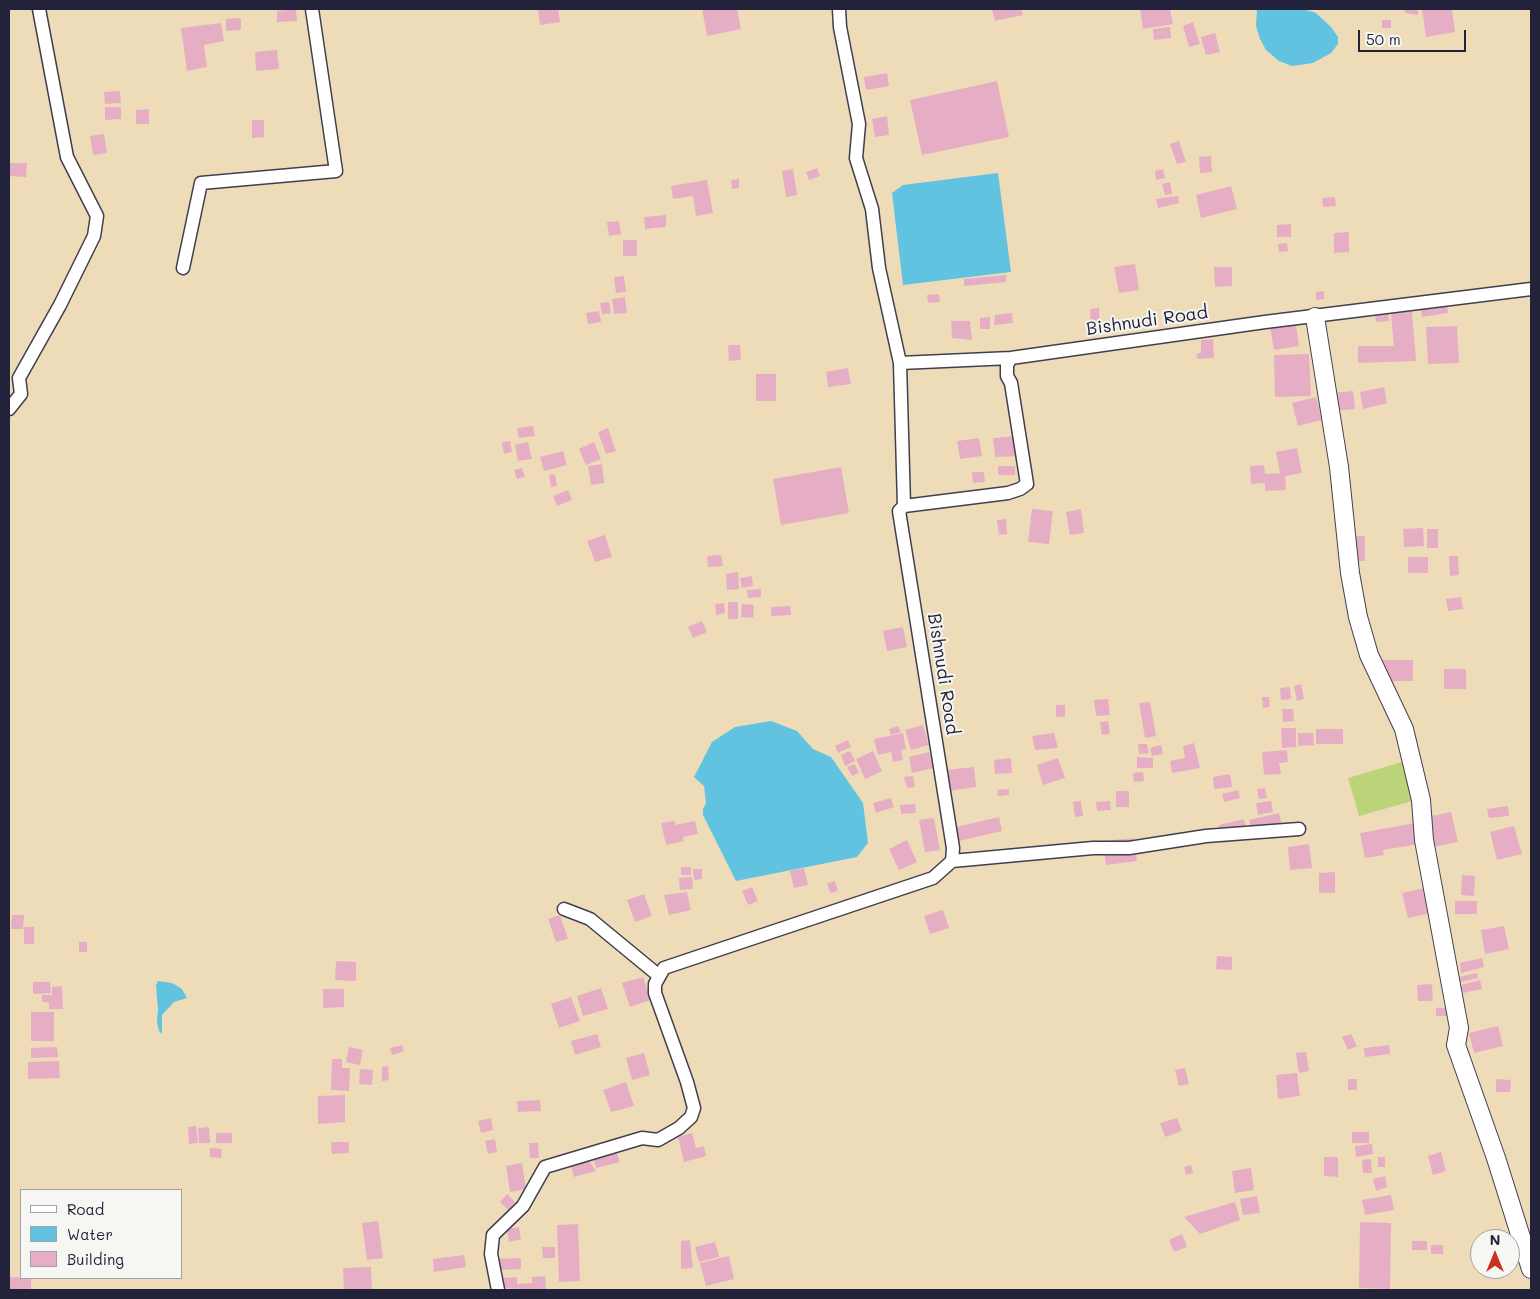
<!DOCTYPE html>
<style>
body{margin:0}
#map{position:relative;width:1540px;height:1299px;overflow:hidden;background:#eedcb9;font-family:Mali,sans-serif}
canvas{display:block}
.frame{position:absolute;inset:0;border:10px solid #22223b;pointer-events:none}
.legend{position:absolute;left:20px;top:1189px;width:162px;height:90px;box-sizing:border-box;background:#f6f6f2;border:1px solid #a1a1a9;margin:0;padding:6px 9px;list-style:none;font-size:15px;color:#22223b}
.legend li{display:flex;align-items:center;gap:10px;height:25px}
.legend b{width:25px;border:1px solid #a1a1a9}
.north{position:absolute;left:1470px;top:1229px;width:50px;height:50px;box-sizing:border-box;background:#f6f6f2;border:1px solid #a1a1a9;border-radius:50%;rotate:0deg;font-size:14px;font-weight:700;line-height:20px;text-align:center;color:#22223b}
.north::after{content:'';display:block;margin:auto;width:18px;height:22px;background:#c8321e;clip-path:polygon(50% 0,100% 100%,50% 72%,0 100%)}
.scale{position:absolute;left:1358px;top:30px;width:108px;height:22px;box-sizing:border-box;border:2px solid #22223b;border-top:0;padding-left:6px;font-size:15px;line-height:18px;white-space:nowrap;color:#22223b;-webkit-text-stroke:4px #f6f6f2;paint-order:stroke}
</style>
<div id="map">
<canvas width="1540" height="1299"></canvas>
<div class="frame"></div>
<ul class="legend">
<li><b style="height:6px;background:#fff"></b>Road</li>
<li><b style="height:14px;background:#61c3e0"></b>Water</li>
<li><b style="height:14px;background:#e6aec4"></b>Building</li>
</ul>
<div class="north">N</div>
<div class="scale">50 m</div>
</div>
<script>
const g = document.querySelector('canvas').getContext('2d');
g.lineJoin = 'round';
function paint(path, color) { g.fillStyle = color; g.fill(path, 'evenodd'); }
const toPath = rows => new Path2D(rows.map(r => 'M' + r).join(''));
function strokePath(path, color, width, dash) { g.strokeStyle = color; g.lineWidth = width; g.lineCap = dash ? 'butt' : 'round'; g.setLineDash(dash || []); g.stroke(path); }
function drawText(font, color, halo, rows, align = 'center') {
  g.font = font + ' Mali,sans-serif'; g.lineWidth = 4; g.setLineDash([]); g.textBaseline = 'middle'; g.strokeStyle = halo; g.fillStyle = color; for (const [text, x, y, turn = 0] of rows) {
    g.save(); g.translate(x, y); g.rotate((+turn || 0) * Math.PI / 180); g.textAlign = isNaN(turn) ? turn : align; if (halo) g.strokeText(text, 0, 0); g.fillText(text, 0, 0); g.restore();
  }
}
paint(toPath([
 [1405,761,1416,800,1359,816,1348,778]
]), '#bcd479');
paint(toPath([
 [1257,9,1303,9,1316,13,1331,27,1338,37,1338,44,1331,53,1313,63,1292,66,1279,61,1266,50,1260,39,1256,26],
 [998,173,1011,272,903,285,892,193,903,185],
 [771,721,797,731,813,749,831,757,863,803,868,843,857,857,736,881,703,815,703,809,706,803,704,786,694,777,712,742,735,727],
 [158,981,172,983,182,989,187,998,174,1002,162,1015,162,1034,159,1031,157,1022,158,1009,156,985]
]), '#61c3e0');
paint(toPath([
 [296,9,297,21,277,22,277,11],
 [538,9,558,9,560,22,540,25],
 [702,9,737,9,741,29,707,36],
 [992,9,1021,9,1023,15,995,21],
 [1140,9,1170,9,1173,24,1143,29],
 [1405,9,1418,9,1418,15,1405,13],
 [1422,9,1452,9,1455,32,1426,37],
 [241,18,241,30,226,31,226,19],
 [1382,20,1391,20,1391,28,1382,28],
 [1193,22,1200,44,1189,47,1183,26],
 [221,23,224,41,204,45,207,67,187,71,181,28],
 [1170,27,1171,38,1154,40,1153,29],
 [1215,33,1220,52,1206,55,1201,37],
 [277,50,279,69,256,71,255,52],
 [887,73,889,86,866,90,864,77],
 [997,81,1009,137,922,155,910,100],
 [120,91,121,103,105,104,104,92],
 [105,107,121,107,121,119,105,120],
 [149,109,149,124,136,124,136,110],
 [887,116,889,135,875,137,872,119],
 [252,120,264,120,264,137,252,138],
 [104,134,107,153,93,155,90,136],
 [1179,141,1186,162,1177,164,1170,144],
 [1211,156,1212,172,1200,173,1199,157],
 [9,163,27,163,26,177,9,176],
 [817,168,820,176,809,180,806,172],
 [793,169,797,195,786,197,782,171],
 [1163,169,1165,178,1156,180,1155,171],
 [739,179,739,188,732,189,731,180],
 [707,180,713,213,696,216,693,196,673,199,671,186],
 [1170,182,1172,194,1165,195,1162,184],
 [1231,186,1237,209,1201,218,1196,195],
 [1178,196,1179,203,1158,208,1156,199],
 [1335,197,1336,206,1323,207,1322,198],
 [666,215,666,227,645,229,644,217],
 [619,221,621,234,609,236,607,222],
 [1291,224,1291,237,1277,237,1277,225],
 [1349,232,1349,252,1334,253,1334,233],
 [623,240,637,240,637,256,623,256],
 [1287,243,1288,251,1279,252,1278,244],
 [1135,264,1139,290,1119,293,1114,267],
 [1214,267,1232,267,1232,286,1215,287],
 [1006,275,1006,282,964,286,964,279],
 [624,276,626,292,616,293,614,277],
 [1324,291,1324,299,1316,300,1316,292],
 [939,294,940,302,928,303,927,295],
 [625,297,627,313,614,314,612,299],
 [1446,298,1448,313,1422,317,1420,302],
 [1387,300,1389,321,1376,322,1375,315,1368,316,1367,302],
 [1411,301,1416,361,1358,363,1358,346,1394,346,1390,303],
 [609,302,611,313,602,314,600,303],
 [1099,308,1100,330,1091,331,1090,309],
 [599,311,601,322,588,324,586,313],
 [1294,312,1299,346,1274,350,1268,316],
 [1012,313,1013,323,994,325,995,315],
 [990,317,990,329,980,329,980,318],
 [951,321,970,321,972,340,952,338],
 [1457,326,1459,363,1428,364,1426,327],
 [1213,339,1214,358,1198,359,1196,354,1201,353,1201,340],
 [728,345,740,345,741,360,729,361],
 [1309,354,1311,396,1275,397,1274,355],
 [848,368,851,384,828,387,826,372],
 [756,374,776,374,776,401,756,401],
 [1384,387,1387,403,1363,409,1360,392],
 [1353,391,1355,409,1333,411,1332,393],
 [1316,397,1322,420,1298,426,1292,403],
 [533,426,535,436,519,438,517,428],
 [608,428,616,451,606,454,598,432],
 [1018,436,1019,456,995,457,993,438],
 [979,438,982,456,960,459,957,441],
 [510,441,512,452,504,454,502,442],
 [528,442,532,459,518,461,515,445],
 [594,442,601,459,586,465,579,449],
 [1297,448,1302,473,1285,476,1286,490,1265,491,1265,483,1251,484,1250,466,1264,465,1265,474,1280,473,1276,452],
 [563,451,567,465,544,471,540,457],
 [602,464,604,483,591,485,588,466],
 [998,466,1015,466,1015,475,998,475],
 [841,467,849,513,781,525,773,479],
 [522,468,525,477,517,479,514,470],
 [972,472,984,472,985,482,973,483],
 [555,474,557,486,551,487,549,475],
 [568,490,572,500,557,506,553,496],
 [1032,509,1053,511,1049,544,1028,542],
 [1081,509,1084,533,1070,535,1066,512],
 [1006,519,1007,534,999,535,997,520],
 [1423,528,1424,546,1404,547,1403,529],
 [1427,529,1438,529,1438,548,1427,548],
 [605,535,612,557,595,562,587,541],
 [1348,536,1365,536,1365,561,1348,561],
 [721,555,723,566,708,567,707,556],
 [1449,556,1458,556,1459,575,1450,576],
 [1408,557,1428,557,1428,573,1408,573],
 [738,572,739,589,727,590,726,574],
 [752,576,753,586,742,588,740,578],
 [761,589,761,597,748,598,747,590],
 [1461,597,1463,609,1448,611,1446,599],
 [728,602,738,602,738,619,728,619],
 [724,603,725,613,716,615,715,604],
 [742,604,754,605,753,618,741,617],
 [790,606,791,615,771,616,771,607],
 [702,621,707,632,693,638,688,627],
 [903,627,907,647,887,651,883,631],
 [1382,660,1413,660,1413,681,1382,681],
 [1444,669,1466,669,1466,689,1444,689],
 [1301,684,1304,699,1297,701,1294,686],
 [1290,687,1291,699,1281,700,1280,688],
 [1262,697,1269,697,1270,707,1263,708],
 [1108,699,1110,715,1096,716,1094,700],
 [1150,702,1156,736,1145,738,1139,703],
 [1056,705,1065,705,1065,717,1056,717],
 [1282,709,1293,709,1294,721,1283,722],
 [1108,721,1110,734,1102,735,1100,722],
 [923,725,929,745,911,750,905,730],
 [898,726,901,732,891,735,889,729],
 [1281,728,1296,728,1296,747,1282,748],
 [1316,729,1343,729,1343,744,1316,744],
 [903,733,906,749,901,750,903,760,893,762,891,752,878,755,874,739],
 [1054,733,1058,748,1035,750,1032,736],
 [1298,733,1313,733,1314,745,1298,746],
 [848,740,851,747,838,753,835,746],
 [1194,743,1200,768,1172,773,1170,761,1185,758,1183,746],
 [1138,744,1147,744,1149,753,1139,754],
 [1161,745,1163,754,1152,756,1150,748],
 [1287,750,1288,762,1279,763,1281,774,1264,775,1262,752],
 [850,751,855,761,845,766,841,755],
 [873,751,882,771,865,779,856,759],
 [929,752,933,768,912,773,909,757],
 [1137,757,1153,758,1153,768,1137,768],
 [1011,758,1012,773,995,774,994,760],
 [1058,758,1065,778,1043,785,1037,765],
 [855,764,859,773,852,776,847,767],
 [974,767,976,787,948,791,945,770],
 [1143,772,1144,781,1134,782,1133,773],
 [1230,774,1232,787,1214,789,1213,777],
 [913,776,915,787,907,788,904,777],
 [1265,788,1267,798,1259,799,1257,789],
 [1009,789,1009,795,998,796,997,790],
 [1238,790,1240,798,1224,802,1222,794],
 [1116,791,1129,791,1129,807,1116,807],
 [891,798,894,807,876,813,873,803],
 [1081,801,1083,816,1075,817,1073,802],
 [1110,801,1111,810,1097,811,1096,802],
 [1271,801,1273,812,1258,815,1256,803],
 [915,804,916,813,901,814,900,805],
 [1508,806,1509,816,1489,818,1487,809],
 [1451,812,1458,842,1433,847,1427,817],
 [1279,813,1283,829,1254,837,1249,820],
 [999,817,1002,831,955,842,952,828],
 [934,818,940,850,925,852,919,820],
 [1244,819,1248,838,1223,843,1219,825],
 [675,821,675,825,695,821,698,834,683,837,684,841,666,845,661,823],
 [1415,823,1419,844,1383,850,1384,855,1365,858,1360,833],
 [1514,826,1522,854,1497,860,1490,832],
 [1134,838,1137,861,1106,865,1103,841],
 [907,840,917,862,899,870,889,849],
 [1309,844,1312,868,1290,870,1288,847],
 [681,867,691,867,691,875,681,875],
 [804,868,808,885,794,888,790,871],
 [693,869,702,869,702,879,694,880],
 [1335,872,1335,893,1319,893,1319,873],
 [1462,875,1475,876,1474,896,1461,895],
 [692,877,693,889,680,890,679,878],
 [835,881,838,891,830,893,827,883],
 [1434,886,1440,911,1408,918,1402,893],
 [752,887,758,901,748,905,742,891],
 [687,892,691,910,669,915,664,895],
 [644,894,652,916,635,922,627,900],
 [1455,901,1477,901,1477,914,1455,914],
 [943,910,949,928,930,934,924,916],
 [12,915,24,915,23,929,11,929],
 [560,915,568,939,556,942,548,919],
 [1504,926,1509,949,1485,954,1481,930],
 [24,927,34,927,34,944,24,944],
 [79,942,87,942,87,952,79,952],
 [1217,956,1232,957,1232,970,1216,969],
 [1482,958,1484,967,1461,973,1460,963],
 [336,961,356,962,356,981,335,980],
 [1477,973,1478,978,1460,982,1459,977],
 [643,977,651,1000,630,1007,622,983],
 [1480,980,1482,989,1463,993,1461,985],
 [33,982,50,982,51,993,33,994],
 [1432,984,1433,1001,1418,1001,1417,985],
 [62,986,63,1009,49,1009,49,1002,42,1002,42,995,52,995,52,987],
 [601,988,608,1009,583,1016,577,996],
 [323,989,344,989,344,1007,323,1008],
 [571,997,580,1021,559,1028,551,1004],
 [1436,1008,1452,1008,1453,1016,1436,1016],
 [31,1012,54,1012,54,1041,31,1041],
 [1498,1026,1503,1046,1474,1053,1469,1033],
 [597,1034,601,1047,575,1055,571,1041],
 [1351,1034,1357,1046,1348,1050,1342,1037],
 [402,1045,404,1051,392,1055,390,1048],
 [1389,1045,1390,1054,1365,1057,1364,1048],
 [57,1047,58,1057,31,1058,31,1048],
 [349,1047,363,1050,360,1065,346,1062],
 [1306,1052,1309,1071,1299,1073,1296,1053],
 [644,1053,650,1075,632,1080,626,1058],
 [332,1059,342,1059,342,1068,350,1068,349,1091,331,1090],
 [59,1061,60,1078,28,1079,28,1062],
 [388,1066,389,1080,382,1081,382,1067],
 [1185,1068,1189,1084,1179,1086,1175,1070],
 [360,1069,373,1070,372,1085,359,1084],
 [1297,1073,1300,1096,1278,1099,1276,1075],
 [1348,1079,1357,1079,1357,1090,1348,1090],
 [1496,1079,1511,1080,1510,1092,1496,1092],
 [626,1082,634,1106,611,1112,603,1090],
 [345,1095,345,1122,318,1124,318,1096],
 [540,1100,541,1111,518,1112,517,1101],
 [491,1118,493,1130,481,1133,478,1121],
 [1177,1118,1182,1131,1165,1137,1160,1123],
 [196,1126,198,1143,189,1144,188,1127],
 [209,1127,210,1143,199,1143,198,1128],
 [1352,1132,1369,1132,1369,1143,1352,1143],
 [216,1133,232,1133,232,1143,216,1143],
 [692,1133,696,1148,704,1146,706,1156,684,1162,678,1137],
 [495,1139,497,1152,488,1154,485,1141],
 [331,1142,349,1142,349,1153,332,1154],
 [529,1143,538,1143,539,1158,530,1158],
 [1372,1144,1373,1154,1356,1157,1355,1146],
 [210,1148,222,1149,221,1158,210,1157],
 [616,1151,620,1162,596,1168,593,1157],
 [1441,1152,1446,1171,1433,1175,1428,1156],
 [1324,1157,1338,1157,1338,1177,1324,1176],
 [1378,1157,1385,1157,1385,1167,1378,1167],
 [587,1158,596,1171,574,1177,570,1163],
 [1371,1159,1372,1173,1363,1173,1362,1160],
 [522,1163,526,1189,510,1192,506,1166],
 [1191,1165,1193,1173,1186,1175,1184,1167],
 [1251,1168,1254,1190,1235,1193,1232,1171],
 [1385,1176,1387,1187,1376,1191,1373,1179],
 [507,1194,515,1202,508,1210,500,1202],
 [1391,1195,1394,1210,1365,1215,1362,1200],
 [1257,1196,1260,1213,1243,1215,1240,1199],
 [1235,1202,1240,1220,1200,1234,1184,1217],
 [378,1221,383,1258,367,1260,362,1223],
 [1360,1222,1391,1223,1390,1289,1359,1288],
 [578,1224,580,1281,559,1282,557,1225],
 [519,1227,521,1239,509,1242,507,1229],
 [1182,1234,1187,1247,1174,1252,1169,1240],
 [690,1240,693,1268,681,1269,681,1241],
 [1412,1241,1427,1241,1427,1250,1412,1250],
 [715,1242,719,1257,699,1262,695,1247],
 [1431,1245,1443,1245,1443,1254,1431,1254],
 [542,1247,555,1247,555,1258,543,1258],
 [464,1255,466,1267,434,1272,433,1259],
 [729,1256,734,1279,706,1286,700,1263],
 [521,1258,521,1269,498,1270,498,1259],
 [371,1267,372,1289,344,1290,343,1268],
 [545,1276,546,1290,501,1288,501,1278,517,1277,517,1284,532,1283,532,1277],
 [9,1277,31,1278,31,1290,9,1290]
]), '#e6aec4');
const street = toPath([
 [839,9,840,27,859,124,856,158,872,209,879,268,900,363,904,506],
 [183,268,201,183,336,171,312,9],
 [900,363,1011,358],
 [9,409,21,394,19,378,60,305,94,236,97,216,67,157,39,9],
 [952,861,1093,848,1129,848,1206,836,1299,829],
 [564,909,590,919,658,975],
 [498,1290,491,1254,493,1235,523,1206,545,1167,642,1138,658,1140,679,1128,691,1117,694,1108,687,1082,655,993,655,984,664,968,933,878,952,861,953,848,899,511,904,506,1008,493,1020,489,1027,484,1011,383,1007,376,1007,365,1011,358,1265,322,1531,289]
]);
const secondary = toPath([
 [1315,317,1339,467,1350,573,1358,617,1369,655,1404,729,1421,800,1424,840,1459,1028,1456,1045,1496,1158,1531,1269]
]);
strokePath(street, '#413e4e', 15);
strokePath(secondary, '#413e4e', 20);
strokePath(street, '#fff', 12);
strokePath(secondary, '#fff', 18);
drawText('18px', '#22223b', '#f6f6f2', [
 ["Bishnudi Road",1147,321,-8],
 ["Bishnudi Road",943,674,81]
]);
</script>
